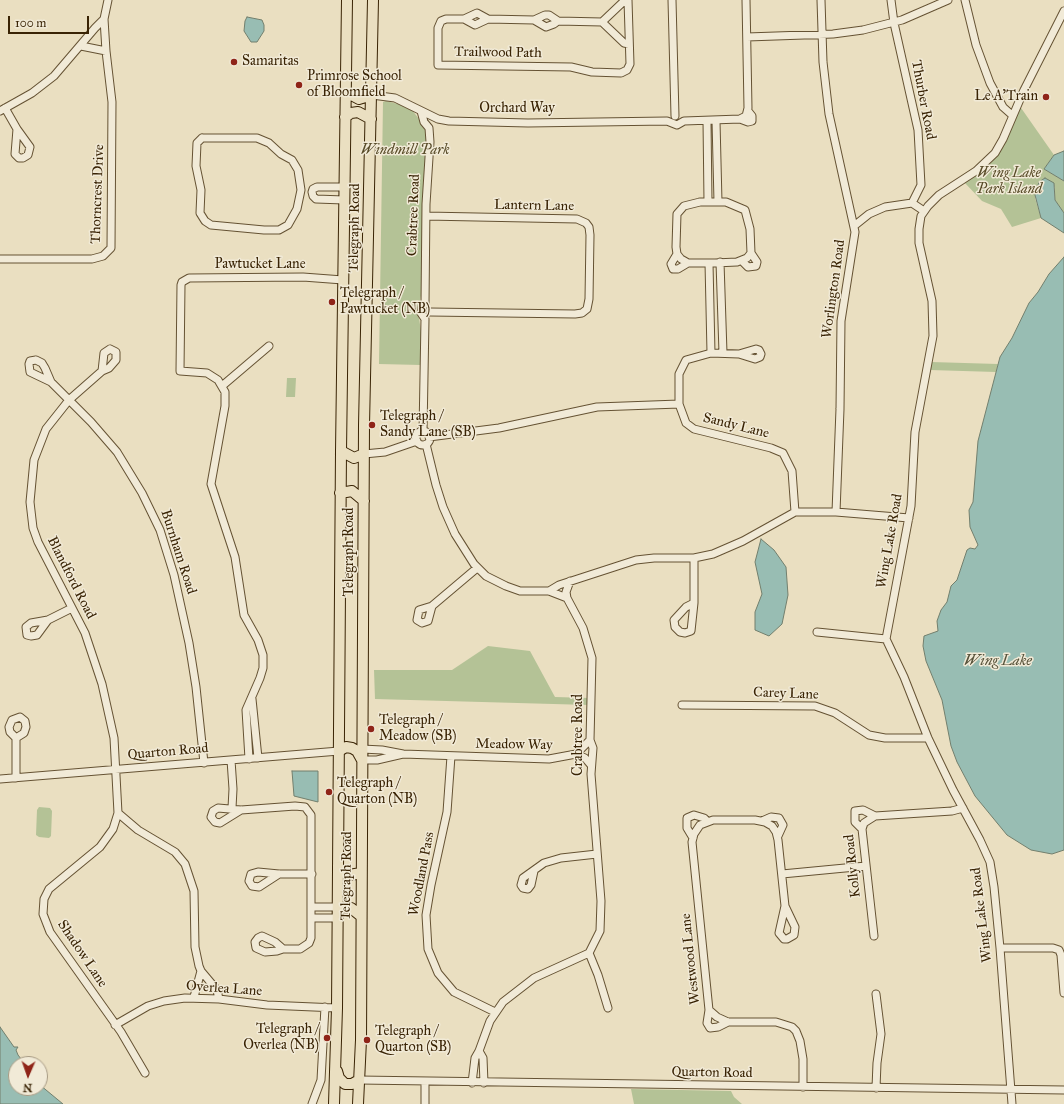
<!DOCTYPE html>
<style>
body{margin:0}
#map{position:relative;width:1064px;height:1104px;overflow:hidden;background:#eadfc1;font-family:"IM FELL Great Primer",serif}
canvas{display:block}
.north{position:absolute;left:8px;top:1056px;width:40px;height:40px;box-sizing:border-box;background:#f1ead7;border:1px solid #a79a83;border-radius:50%;rotate:182deg;font-size:11px;font-weight:700;line-height:16px;text-align:center;color:#392304}
.north::after{content:'';display:block;margin:auto;width:14px;height:18px;background:#8f2418;clip-path:polygon(50% 0,100% 100%,50% 72%,0 100%)}
.scale{position:absolute;left:8px;top:16px;width:81px;height:18px;box-sizing:border-box;border:2px solid #392304;border-top:0;padding-left:5px;font-size:12px;line-height:14px;white-space:nowrap;color:#392304;-webkit-text-stroke:3px #f1ead7;paint-order:stroke}
</style>
<div id="map">
<canvas width="1064" height="1104"></canvas>
<div class="north">N</div>
<div class="scale">100 m</div>
</div>
<script>
const g = document.querySelector('canvas').getContext('2d');
g.lineJoin = 'round';
function paint(path, color) { g.fillStyle = color; g.fill(path, 'evenodd'); }
const toPath = rows => new Path2D(rows.map(r => 'M' + r).join(''));
function strokePath(path, color, width, dash) { g.strokeStyle = color; g.lineWidth = width; g.lineCap = dash ? 'butt' : 'round'; g.setLineDash(dash || []); g.stroke(path); }
function drawText(font, color, halo, rows, align = 'center') {
  g.font = font + ' "IM FELL Great Primer",serif'; g.lineWidth = 3; g.setLineDash([]); g.textBaseline = 'middle'; g.strokeStyle = halo; g.fillStyle = color; for (const [text, x, y, turn = 0] of rows) {
    g.save(); g.translate(x, y); g.rotate((+turn || 0) * Math.PI / 180); g.textAlign = isNaN(turn) ? turn : align; if (halo) g.strokeText(text, 0, 0); g.fillText(text, 0, 0); g.restore();
  }
}
paint(toPath([
 [386,101,402,105,412,110,423,124,427,137,423,286,418,310,421,332,421,365,379,364,383,102],
 [1019,105,1054,155,1044,169,1064,181,1064,213,1055,200,1055,187,1039,182,1035,198,1041,218,1012,227,1001,209,982,201,964,182,986,167,994,156],
 [931,362,998,364,996,372,930,370],
 [287,378,296,378,295,397,286,397],
 [488,646,530,651,555,697,590,698,589,705,375,699,374,670,452,670],
 [39,807,50,808,52,811,51,836,49,838,39,837,36,835,37,810],
 [631,1089,731,1091,734,1097,742,1104,634,1104]
]), '#b4c296');
const water = toPath([
 [247,17,262,20,264,25,264,31,257,42,251,42,244,31,245,21,247,17],
 [1064,151,1064,181,1044,169,1054,155,1064,151],
 [1045,178,1054,183,1055,200,1064,213,1064,233,1041,218,1035,195,1039,182,1045,178],
 [1064,257,1064,850,1052,854,1031,850,1007,835,975,796,957,762,951,746,942,700,926,661,923,646,924,636,938,631,937,621,941,610,947,602,951,586,957,580,967,550,970,548,975,549,978,545,970,527,969,510,973,502,978,441,1000,357,1012,338,1029,303,1038,292,1049,274,1064,257],
 [761,539,774,550,786,567,788,595,782,624,769,636,755,630,755,612,762,594,755,562,761,539],
 [292,771,318,771,318,802,294,796,292,771],
 [0,1027,14,1047,18,1047,16,1050,18,1055,25,1064,16,1064,16,1088,40,1088,40,1085,63,1104,0,1104,0,1027]
]);
paint(water, '#98bdb3');
strokePath(water, '#727f6d', 1);
const minor = toPath([
 [672,0,675,116],
 [821,0,823,62,829,114,855,232,841,321,840,409,836,512],
 [891,0,894,23,918,130,921,185,912,203],
 [965,0,976,45,990,83,1003,107,1012,115],
 [628,1,622,3,602,22,624,43,629,44],
 [464,19,475,25,488,19,477,13,464,19,446,19,441,21,438,28,438,65,571,67,592,72,621,73,627,70,630,64,628,0],
 [488,19,534,20,545,15,549,15,558,21,554,24,546,27,534,20],
 [558,21,602,22],
 [747,37,833,34,863,30,902,20,948,0],
 [81,46,106,51],
 [372,95,395,98,438,119,449,121,528,123,667,121,677,125,684,121,740,119,746,116,748,108,746,0],
 [5,108,17,129,15,154,19,158,23,158,28,155,30,147,17,129],
 [0,111,32,93,54,76,95,28,104,19],
 [421,111,424,122,429,128,430,142,426,204,425,304,422,307,421,313,425,319,423,432],
 [740,119,748,122,752,121,752,116,748,111],
 [707,121,708,202],
 [716,121,718,202],
 [202,138,257,138,269,143,281,154,292,160,298,170,301,190,297,209,288,225,279,230,264,230,211,225,205,221,200,213,201,190,196,166,197,143,202,138],
 [344,200,316,199,313,196,312,192,313,189,317,187,344,187],
 [700,202,726,202,745,210,750,229,751,253,747,258,737,262,715,263,688,263,681,259,677,254,676,247,677,214,684,206,700,202],
 [426,216,577,219,586,223,589,227,590,235,589,299,587,309,582,313,575,314,430,312],
 [854,226,869,214,885,207,912,203,924,211],
 [677,254,671,264,673,269,678,269,688,263],
 [0,259,92,259,103,256,111,248,112,102,106,51,104,19,108,0],
 [742,261,748,267,756,266,757,262,751,253],
 [720,262,723,353],
 [709,263,711,353],
 [110,349,116,352,116,360,109,368,102,371,104,353,110,349],
 [36,360,42,363,45,368,51,382,30,372,29,364,30,361,36,360],
 [102,371,69,400,46,429,34,460,30,502,33,528,38,542,85,633,102,684,114,738,118,813,113,829,100,847,49,889,44,899,43,914,50,932,121,1032,145,1073],
 [51,382,91,422,117,452,142,493,160,530,174,575,189,643,196,687,204,763],
 [222,386,269,346],
 [679,404,679,374,686,360,711,353,739,354,755,359,760,357,761,354,759,350,756,349,739,354],
 '416 438a7 7 0 1 1 14 0a7 7 0 1 1-14 0Z',
 [429,437,499,428,597,407,679,404,686,423,694,429,771,448,783,453,792,471,795,512,836,512,909,518],
 [426,444,436,485,443,507,455,534,474,564,486,576,506,586,520,591,549,591,567,598,583,628,592,658,590,740,593,748,591,774,601,901,600,931,589,953,534,978,503,1002,490,1021,479,1051,475,1058,472,1083],
 [364,454,385,452,417,441],
 [549,591,559,585,636,560,654,558,694,558,713,554,743,541,795,512],
 [567,598,566,592,570,581],
 [694,603,691,631,685,633,680,632,675,627,674,620,686,607,694,603,694,558],
 [432,606,428,621,422,623,417,620,419,610,432,606,477,568],
 [48,620,37,635,31,636,27,635,26,627,31,623,48,620,72,608],
 [817,632,886,639],
 [252,699,258,758],
 [682,705,815,706,835,713,869,735,885,738,928,738],
 [403,754,549,759,576,754,590,740],
 [576,754,585,758,591,765],
 [451,756,447,812,431,885,426,915,428,949,438,973,454,992,495,1012],
 [249,759,246,710,260,678,263,668,263,655,258,640,244,615,235,557,211,484,225,406,225,392,218,380,207,373,180,371,181,285,182,282,189,278,303,277,343,280],
 [231,760,233,789,232,808],
 [362,760,377,760,403,754,382,750,362,749],
 [16,778,16,738,10,732,9,727,12,720,20,717,25,721,26,727,24,733,16,738],
 [0,779,339,751],
 [241,810,220,823,215,822,211,817,213,811,218,808,241,810,295,806,305,807,311,815,311,938,309,943,300,949,283,949,275,942,262,936,258,938,255,942,256,948,265,952,277,951,283,949],
 [118,813,138,830,175,852,185,864,194,891,195,947,199,966,201,971,217,990,219,999],
 [762,821,771,817,779,818,783,825,778,836],
 [862,829,855,822,855,811,863,810,875,816],
 [693,838,687,828,687,818,694,815,704,818,707,821],
 [534,871,531,885,528,889,523,888,521,885,523,878,544,863,561,858,597,854],
 [279,874,259,887,252,886,249,881,251,874,258,872,279,874,312,874],
 [782,874,866,866],
 [785,906,795,927,794,935,787,939,784,939,779,933,785,906,778,840,776,832,772,826,765,822,755,820,713,820,700,825,694,834,692,842,709,1010,717,1017,728,1022,776,1022,792,1027,796,1031,800,1041,803,1059,803,1087],
 [311,907,338,907],
 [311,918,338,918],
 [874,936,862,829,864,823,875,816,952,811,963,808],
 [1000,948,1053,948,1059,950,1061,955,1064,993],
 [589,953,598,975,608,1008],
 [194,997,201,971],
 [709,1010,707,1023,710,1028,718,1027,728,1022],
 [115,1025,148,1006,164,1001,185,998,219,999,267,1005,337,1008],
 [479,1051,483,1058,484,1083],
 [359,1080,1064,1090],
 [425,1082,425,1104],
 [876,1088,877,1063,881,1034,876,994],
 [312,1104,321,1080,325,1007],
 [1012,1104,1000,948,994,887,990,862,980,840,953,790,928,738,904,677,886,639,911,506,915,432,933,336,932,301,919,243,919,229,921,216,928,206,939,195,976,171,995,153,1003,139,1024,90,1064,11]
]);
const highway = toPath([
 [346,92,359,99,372,95],
 [345,117,351,113,358,112,371,119],
 [341,451,354,458,364,454],
 [340,493,352,491,364,501],
 [339,751,346,747,352,748,357,751,362,760],
 [338,868,349,875,361,873],
 [338,907,351,908,361,916],
 [337,1071,339,1078,345,1084,352,1084,359,1080],
 [334,1104,337,1008,341,451,347,0],
 [358,1104,361,1040,364,425,373,0]
]);
strokePath(minor, '#655233', 9);
strokePath(highway, '#392304', 12);
strokePath(minor, '#f1ead7', 7);
strokePath(highway, '#eadfc1', 10);
for (const [x, y, r, color] of [
 [234,62,4,"#8f2418"],
 [299,85,4,"#8f2418"],
 [1046,97,4,"#8f2418"],
 [332,302,4,"#8f2418"],
 [372,425,4,"#8f2418"],
 [371,729,4,"#8f2418"],
 [329,792,4,"#8f2418"],
 [327,1038,4,"#8f2418"],
 [367,1040,4,"#8f2418"]
]) { const dot = new Path2D(); dot.arc(x, y, r, 0, 2 * Math.PI); g.fillStyle = color; g.fill(dot); strokePath(dot, '#f1ead7', 1.5); }
drawText('14px', '#392304', '#f1ead7', [
 ["Trailwood Path",498,53,1],
 ["Thurber Road",923,100,79],
 ["Orchard Way",517,109],
 ["Thorncrest Drive",98,194,-88],
 ["Lantern Lane",534,206,1],
 ["Crabtree Road",414,215,-88],
 ["Telegraph Road",355,228,-89],
 ["Pawtucket Lane",260,265],
 ["Worlington Road",834,289,-82],
 ["Sandy Lane",736,426,14],
 ["Wing Lake Road",890,541,-80],
 ["Burnham Road",178,552,72],
 ["Telegraph Road",350,552,-90],
 ["Blandford Road",71,578,63],
 ["Carey Lane",786,694,2],
 ["Crabtree Road",579,735,-90],
 ["Meadow Way",514,745,1],
 ["Quarton Road",168,752,-5],
 ["Kolly Road",853,866,-96],
 ["Woodland Pass",422,874,-79],
 ["Telegraph Road",347,876,-89],
 ["Wing Lake Road",982,915,-97],
 ["Shadow Lane",82,954,56],
 ["Westwood Lane",691,959,-96],
 ["Overlea Lane",224,989,4],
 ["Quarton Road",712,1073,1]
]);
drawText('14px', '#392304', '#f1ead7', [
 ["Samaritas",242,62],
 ["Primrose School",307,77],
 ["of Bloomfield",307,93],
 ["Le A'Train",1038,97,"right"],
 ["Telegraph /",340,294],
 ["Pawtucket (NB)",340,310],
 ["Telegraph /",380,417],
 ["Sandy Lane (SB)",380,433],
 ["Telegraph /",379,721],
 ["Meadow (SB)",379,737],
 ["Telegraph /",337,784],
 ["Quarton (NB)",337,800],
 ["Telegraph /",319,1030,"right"],
 ["Overlea (NB)",319,1046,"right"],
 ["Telegraph /",375,1032],
 ["Quarton (SB)",375,1048]
], 'left');
drawText('italic 14px', '#584b28', '#f1ead7', [
 ["Windmill Park",405,151],
 ["Wing Lake",1009,174],
 ["Park Island",1009,190]
]);
drawText('italic 15px', '#565139', '#f1ead7', [
 ["Wing Lake",998,661]
]);
</script>
